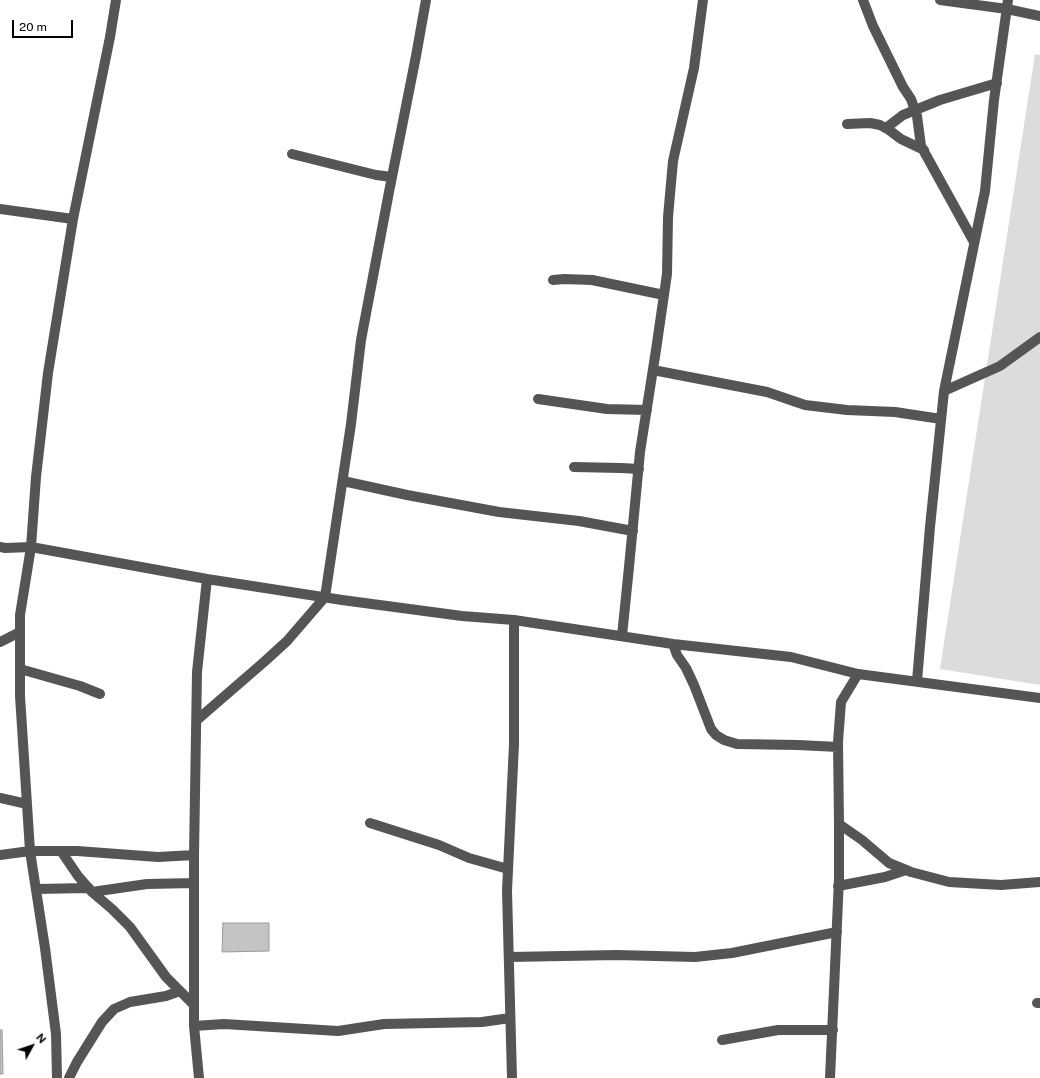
<!DOCTYPE html>
<style>
body{margin:0}
#map{position:relative;width:1040px;height:1078px;overflow:hidden;background:#fff;font-family:"Public Sans",sans-serif}
canvas{display:block}
.north{position:absolute;left:12px;top:1026px;width:40px;height:40px;-webkit-text-stroke:3px #fff;paint-order:stroke;rotate:50deg;font-size:11px;font-weight:700;line-height:16px;text-align:center;color:#000}
.north::after{content:'';display:block;margin:auto;width:14px;height:18px;background:#000;clip-path:polygon(50% 0,100% 100%,50% 72%,0 100%)}
.scale{position:absolute;left:12px;top:20px;width:61px;height:18px;box-sizing:border-box;border:2px solid #000;border-top:0;padding-left:5px;font-size:12px;line-height:14px;white-space:nowrap;color:#000;-webkit-text-stroke:3px #fff;paint-order:stroke}
</style>
<div id="map">
<canvas width="1040" height="1078"></canvas>
<div class="north">N</div>
<div class="scale">20 m</div>
</div>
<script>
const g = document.querySelector('canvas').getContext('2d');
g.lineJoin = 'round';
function paint(path, color) { g.fillStyle = color; g.fill(path, 'evenodd'); }
const toPath = rows => new Path2D(rows.map(r => 'M' + r).join(''));
function strokePath(path, color, width, dash) { g.strokeStyle = color; g.lineWidth = width; g.lineCap = dash ? 'butt' : 'round'; g.setLineDash(dash || []); g.stroke(path); }
paint(toPath([
 [1035,54,1040,55,1040,685,940,669]
]), '#dcdcdc');
const building = toPath([
 [223,923,269,923,269,951,222,952,223,923],
 [0,1030,2,1030,3,1074,0,1074,0,1030]
]);
paint(building, '#c4c4c4');
strokePath(building, '#999', 1);
strokePath(toPath([
 [863,0,873,26,903,87,911,99,917,116,921,146,974,242],
 [940,0,1007,9,1040,16],
 [847,124,870,123,880,125,889,130,901,139,924,150],
 [886,128,903,115,940,100,997,83],
 [292,154,376,175,392,177],
 [0,209,73,219],
 [553,280,564,279,592,280,664,295],
 [653,370,767,392,805,405,847,410,895,412,941,419],
 [944,391,1000,366,1040,337],
 [538,399,607,409,647,410],
 [574,467,621,468,639,469],
 [343,481,407,495,499,512,579,521,633,531],
 [0,547,5,548,31,547,207,579,342,600,462,616,514,620,673,644,791,657,858,674,1040,698],
 [622,636,629,567,640,452,656,350,667,274,668,217,673,161,694,68,703,0],
 [0,642,20,632],
 [673,644,677,655,686,668,694,685,711,729,716,735,724,740,737,744,798,745,838,747],
 [20,669,80,686,100,694],
 [917,681,930,527,944,391,985,191,994,100,1008,0],
 [197,720,264,662,287,641,325,597,351,424,361,340,389,192,416,56,426,0],
 [0,798,27,804],
 [370,823,439,845,469,858,508,869],
 [839,824,862,840,889,863,911,872,949,882,1001,885,1040,882],
 [61,851,78,876,92,892,112,909,130,927,166,977,194,1005],
 [0,855,30,851,77,851,158,857,194,855],
 [838,886,885,877,906,870],
 [36,889,89,888],
 [92,892,147,884,194,883],
 [509,957,617,955,695,957,732,953,837,932],
 [1037,1003,1040,1003],
 [194,1026,224,1024,338,1031,384,1024,482,1022,510,1018],
 [722,1040,778,1030,833,1030],
 [57,1078,56,1034,45,948,30,851,20,696,20,615,31,547,36,477,48,373,73,219,110,37,116,0],
 [69,1078,77,1062,102,1022,114,1009,130,1002,166,996,180,991],
 [199,1078,194,1026,194,855,197,672,207,579],
 [512,1078,507,891,514,744,514,620],
 [830,1078,839,879,839,824,838,742,841,702,858,674]
]), '#555', 10);
</script>
